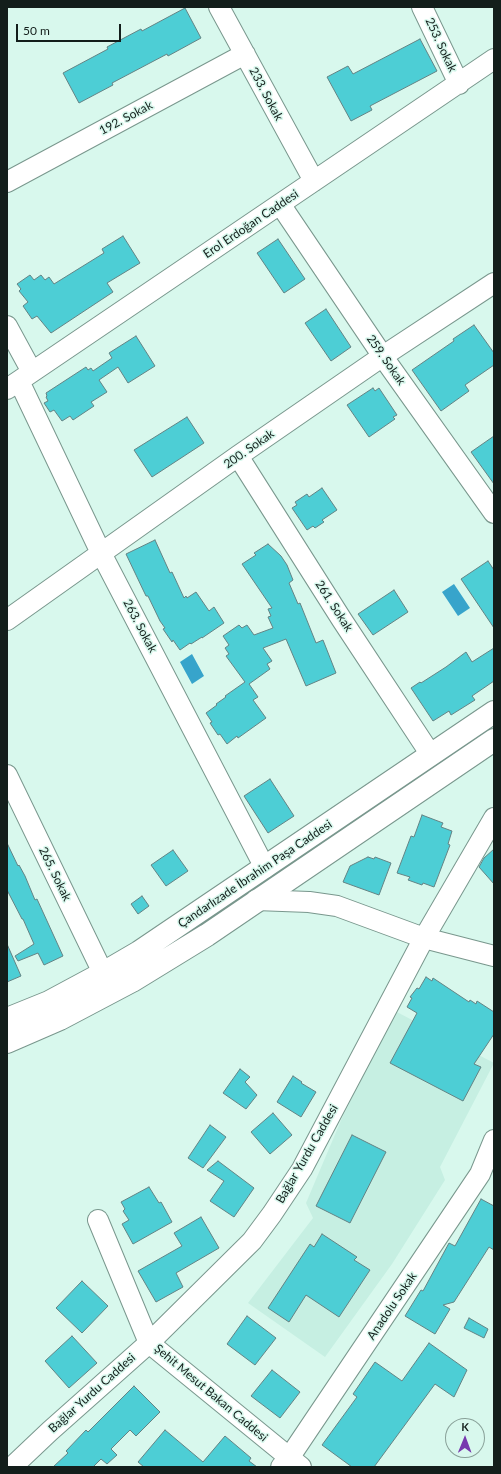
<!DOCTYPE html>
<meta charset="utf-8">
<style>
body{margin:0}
#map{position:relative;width:501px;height:1474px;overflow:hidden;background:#d8f8ed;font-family:Lato,sans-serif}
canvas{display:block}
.frame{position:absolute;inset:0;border:8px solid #131e1b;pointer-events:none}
.north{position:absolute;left:445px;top:1418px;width:40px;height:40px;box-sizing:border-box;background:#d8f8ed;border:1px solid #89a199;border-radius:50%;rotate:1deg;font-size:11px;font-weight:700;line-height:16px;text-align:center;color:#131e1b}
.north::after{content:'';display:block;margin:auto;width:14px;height:18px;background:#7739ae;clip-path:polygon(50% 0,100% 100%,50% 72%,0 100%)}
.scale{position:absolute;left:16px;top:24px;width:105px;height:18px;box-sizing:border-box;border:2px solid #131e1b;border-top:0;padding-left:5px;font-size:12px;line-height:14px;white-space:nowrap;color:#131e1b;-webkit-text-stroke:3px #d8f8ed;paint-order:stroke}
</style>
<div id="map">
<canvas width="501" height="1474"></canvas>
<div class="frame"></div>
<div class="north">K</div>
<div class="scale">50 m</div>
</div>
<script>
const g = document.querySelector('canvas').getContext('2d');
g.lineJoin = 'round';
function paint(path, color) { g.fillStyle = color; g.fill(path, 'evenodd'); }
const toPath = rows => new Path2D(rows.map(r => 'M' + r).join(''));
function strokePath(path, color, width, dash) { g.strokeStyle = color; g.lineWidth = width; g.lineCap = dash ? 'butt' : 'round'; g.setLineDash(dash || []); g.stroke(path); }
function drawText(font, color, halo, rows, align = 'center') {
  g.font = font + ' Lato,sans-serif'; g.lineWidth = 3; g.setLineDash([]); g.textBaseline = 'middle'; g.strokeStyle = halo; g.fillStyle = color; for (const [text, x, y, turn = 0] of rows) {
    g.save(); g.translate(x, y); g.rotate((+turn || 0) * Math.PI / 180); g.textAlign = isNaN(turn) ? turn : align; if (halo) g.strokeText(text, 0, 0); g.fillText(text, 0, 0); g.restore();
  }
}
paint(toPath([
 [395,1011,494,1063,440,1167,445,1180,392,1264,325,1357,248,1303,313,1218,306,1203,342,1118]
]), '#c6efe2');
paint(toPath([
 [454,584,470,608,458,616,442,592],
 [192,654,204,676,192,684,180,662]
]), '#37a4cb');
const building = toPath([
 [185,8,201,38,168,56,167,54,112,83,113,85,79,103,63,73,108,49,107,47,141,29,142,31,185,8],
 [420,39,437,71,370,106,372,110,351,121,327,77,348,66,353,74,420,39],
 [123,236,140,263,107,283,113,292,51,333,37,316,32,319,23,306,28,302,19,291,21,289,17,284,30,275,34,280,41,275,45,280,49,277,54,284,104,253,102,249,123,236],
 [278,239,305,279,284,293,257,253,278,239],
 [326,309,351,347,331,361,305,323,326,309],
 [474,325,494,353,494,365,465,385,469,391,441,411,412,370,454,341,453,339,474,325],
 [136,336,155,366,128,383,118,367,99,380,107,392,91,402,94,406,73,420,70,416,62,421,54,410,50,412,44,403,48,401,46,397,47,396,46,393,86,367,88,370,91,368,93,371,112,358,109,353,136,336],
 [373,388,375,391,379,388,397,415,393,417,395,419,369,437,347,405,373,388],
 [187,417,204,443,152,477,134,450,187,417],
 [494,436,494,484,471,452,494,436],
 [322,488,337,510,322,520,324,522,315,528,313,526,307,530,292,508,297,505,295,502,307,494,309,497,322,488],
 [155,540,170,573,172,572,184,598,186,596,187,598,196,592,209,611,214,607,224,623,202,638,202,637,191,644,190,643,180,650,173,640,172,642,163,629,165,628,160,621,148,596,146,596,126,554,155,540],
 [268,544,281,556,287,565,293,580,289,583,298,604,300,603,316,643,323,640,336,673,306,686,286,639,263,648,272,661,267,664,270,669,249,684,258,697,253,700,266,718,238,738,237,736,227,744,220,734,218,735,210,723,212,722,206,713,217,705,216,704,226,697,225,696,245,682,226,656,229,654,225,648,229,645,223,636,239,625,242,628,247,625,254,635,273,628,268,617,271,616,268,609,272,608,242,564,256,555,254,553,268,544],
 [488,561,494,570,494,628,461,579,488,561],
 [394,590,408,612,373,635,358,614,394,590],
 [494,648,494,681,472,696,475,700,451,715,449,711,433,721,411,688,420,682,421,683,446,667,466,652,472,662,494,648],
 [270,779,294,816,268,833,244,796,270,779],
 [422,815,443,823,441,827,452,831,448,844,450,845,434,887,423,883,422,885,408,880,410,877,397,873,411,836,414,837,422,815],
 [7,843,18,866,19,865,25,876,35,900,37,899,63,956,44,965,38,953,18,961,15,956,34,944,23,919,22,919,7,890,7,843],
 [494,849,494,884,479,867,484,858,494,849],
 [173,850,188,871,166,886,151,865,173,850],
 [368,857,374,859,375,857,391,863,379,895,343,882,350,866,368,857],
 [142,896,149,906,138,914,131,904,142,896],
 [7,944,21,976,7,982,7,944],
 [426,977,432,981,433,978,469,1002,470,1000,476,1004,477,1001,494,1012,494,1034,474,1064,481,1067,463,1101,390,1063,417,1013,407,1007,412,998,410,997,417,988,419,989,426,977],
 [240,1069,250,1077,245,1082,257,1095,246,1109,223,1093,240,1069],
 [293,1076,302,1082,301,1083,316,1092,301,1117,277,1102,293,1076],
 [273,1113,292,1135,270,1154,251,1132,273,1113],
 [210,1125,226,1137,203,1168,188,1158,210,1125],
 [352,1135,386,1152,350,1223,316,1206,352,1135],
 [218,1161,254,1188,234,1217,210,1201,224,1181,207,1170,218,1161],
 [149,1187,159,1203,161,1202,172,1222,133,1244,122,1224,129,1220,123,1211,125,1209,121,1202,149,1187],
 [481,1199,494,1206,494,1250,489,1247,454,1302,443,1305,450,1309,435,1334,405,1316,421,1290,423,1291,449,1243,455,1246,481,1199],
 [201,1217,219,1248,176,1273,183,1287,156,1302,138,1271,182,1246,174,1233,201,1217],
 [322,1234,357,1257,354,1260,370,1270,339,1317,306,1295,289,1322,268,1308,310,1244,314,1247,322,1234],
 [82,1281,108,1306,82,1333,56,1308,82,1281],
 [247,1316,276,1338,255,1365,227,1344,247,1316],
 [469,1318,488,1329,484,1338,464,1328,469,1318],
 [72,1336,97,1363,69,1388,45,1361,72,1336],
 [429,1343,467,1370,454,1397,435,1384,374,1467,352,1467,322,1445,357,1397,353,1394,375,1362,402,1381,429,1343],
 [272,1370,300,1392,280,1418,251,1396,272,1370],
 [134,1386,160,1412,136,1436,130,1430,111,1449,117,1455,107,1464,101,1459,93,1467,53,1467,68,1453,66,1451,86,1430,88,1432,134,1386],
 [165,1430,203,1462,225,1436,251,1458,249,1461,257,1467,144,1467,138,1462,165,1430]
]);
paint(building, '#4dced5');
strokePath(building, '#638384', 1);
const minor = toPath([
 [219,7,314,181],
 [422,7,459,84],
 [7,182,245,54],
 [280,204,388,364,494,513],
 [7,326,32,372],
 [19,381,101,553,265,868],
 [7,389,494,59],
 [238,456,342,620,431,755],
 [7,620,238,456,383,356,494,283],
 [7,775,103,973],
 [256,900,309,902,337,906,424,938,494,956],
 [98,1220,149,1343,301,1467],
 [12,1467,50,1431,149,1343,252,1241,272,1214,302,1169,424,938,494,818],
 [281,1467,289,1458,480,1174,494,1140]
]);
const major = toPath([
 [7,1019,49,1002,103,973,139,952,494,712],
 [7,1042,60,1019,132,981,207,935,494,740]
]);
strokePath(minor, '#79978d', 22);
strokePath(major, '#79978d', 24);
strokePath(minor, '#fff', 20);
strokePath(major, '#fff', 22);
drawText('12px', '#131e1b', '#d8f8ed', [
 ["253. Sokak",441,45,65],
 ["233. Sokak",266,94,62],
 ["192. Sokak",126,118,-28],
 ["Erol Erdoğan Caddesi",251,224,-34],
 ["259. Sokak",386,360,55],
 ["200. Sokak",249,449,-35],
 ["261. Sokak",334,606,57],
 ["263. Sokak",140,626,62],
 ["265. Sokak",55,874,64],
 ["Çandarlızade İbrahim Paşa Caddesi",255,874,-34],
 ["Bağlar Yurdu Caddesi",307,1154,-60],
 ["Anadolu Sokak",392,1306,-56],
 ["Bağlar Yurdu Caddesi",92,1393,-42],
 ["Şehit Mesut Bakan Caddesi",211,1393,40]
]);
</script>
